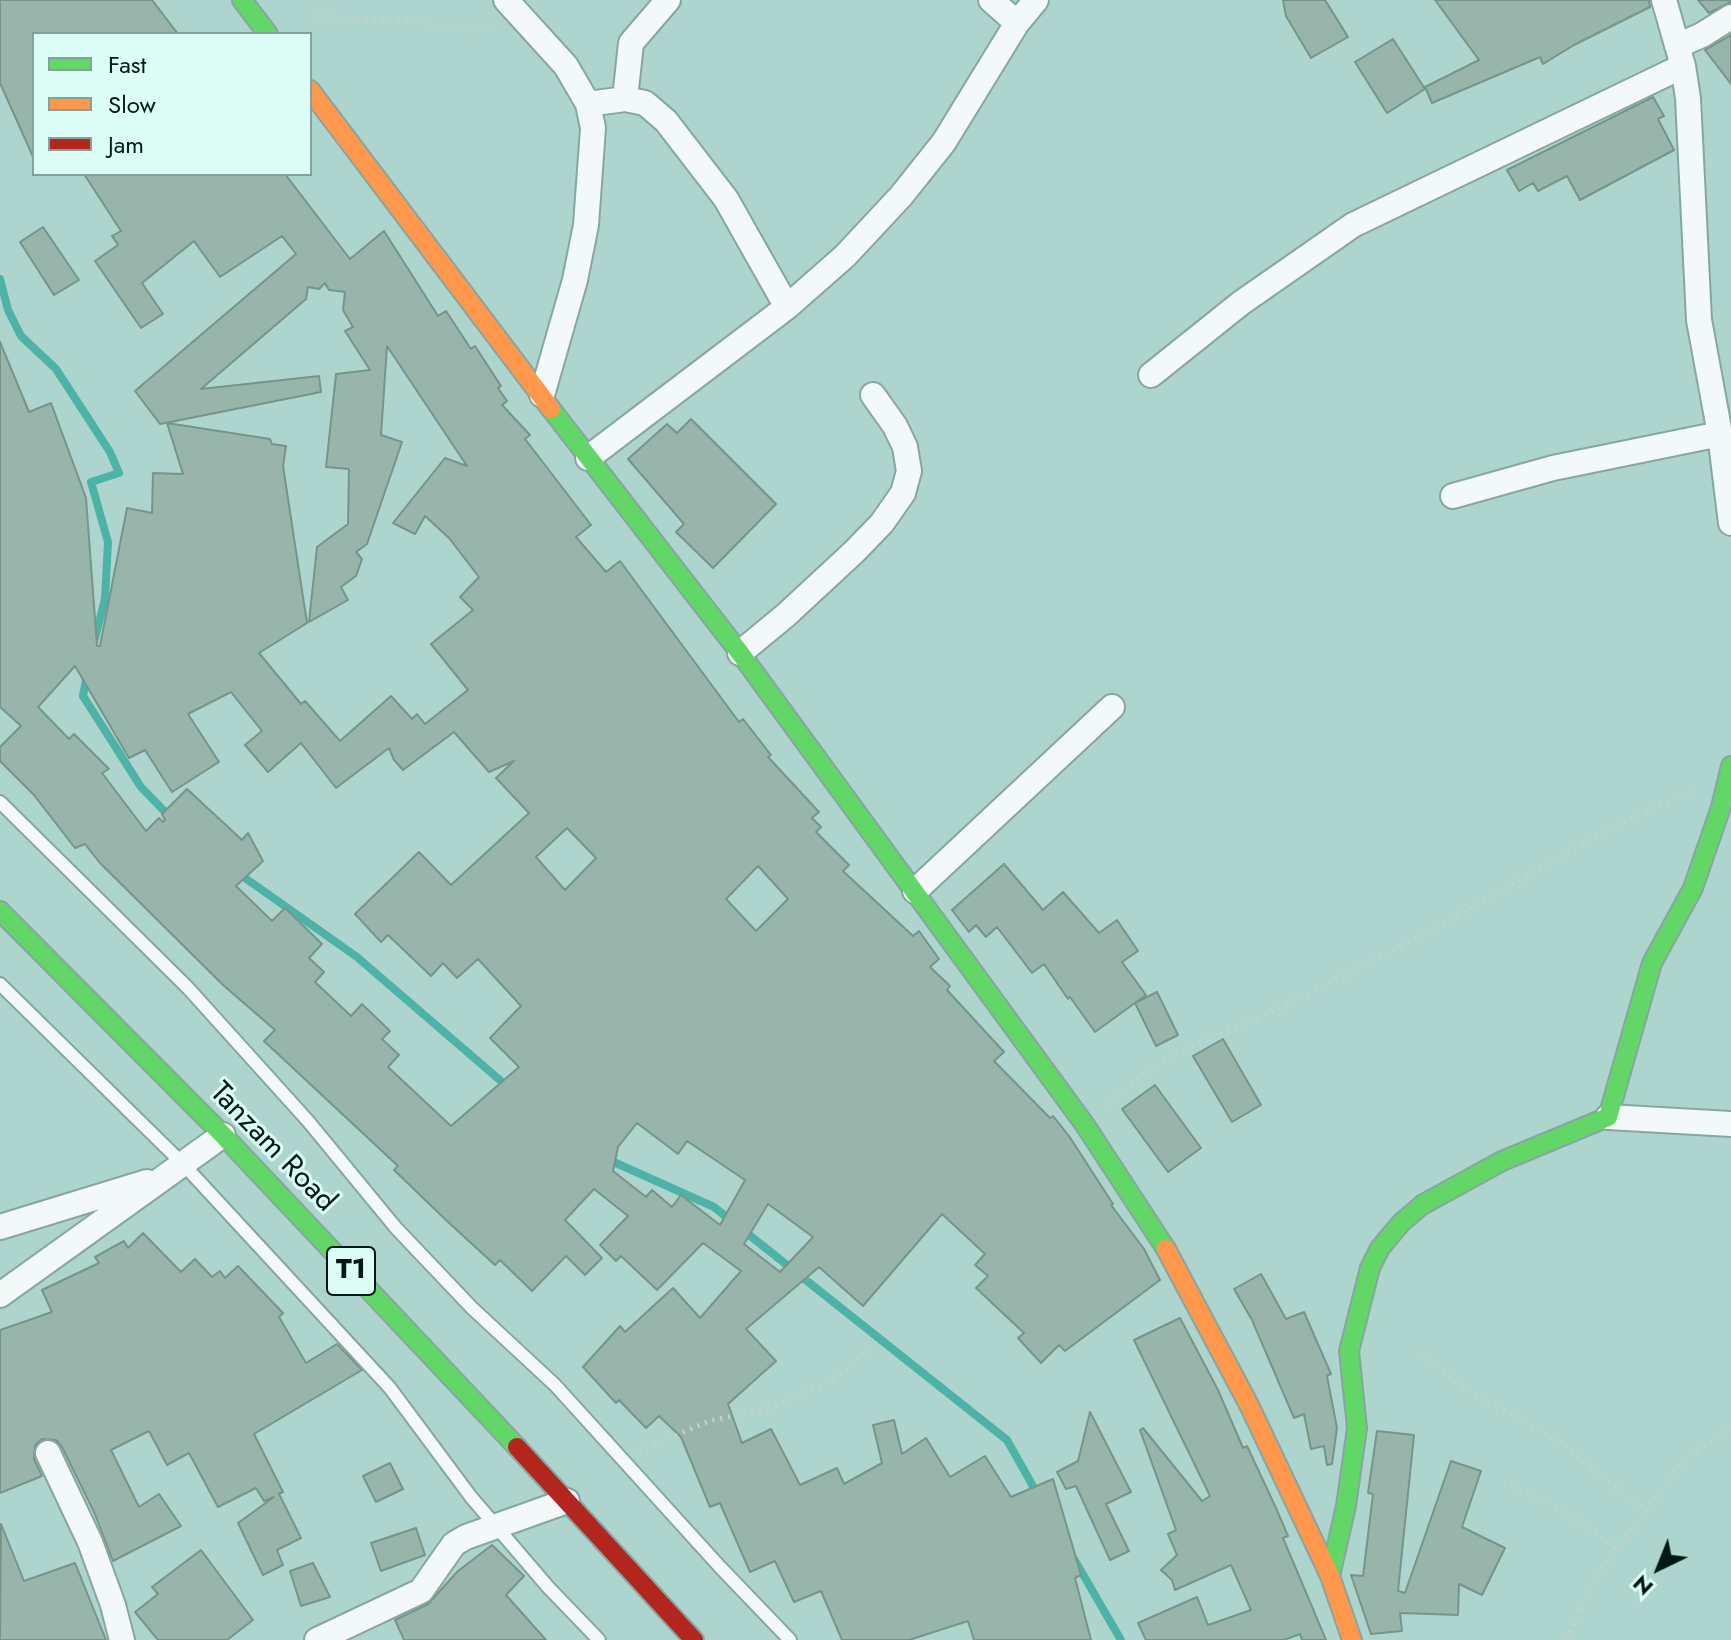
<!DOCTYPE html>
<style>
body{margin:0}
#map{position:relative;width:1731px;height:1640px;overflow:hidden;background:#add5ce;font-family:Jost,sans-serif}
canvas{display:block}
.legend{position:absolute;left:32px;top:32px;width:280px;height:144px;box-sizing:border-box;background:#dcfef7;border:2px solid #84a29c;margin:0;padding:10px 14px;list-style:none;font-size:24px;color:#001814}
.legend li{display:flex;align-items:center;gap:16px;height:40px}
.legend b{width:40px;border:2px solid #84a29c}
.north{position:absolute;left:1619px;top:1528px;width:80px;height:80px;-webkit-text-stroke:6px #dcfef7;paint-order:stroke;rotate:223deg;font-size:22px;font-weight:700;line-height:32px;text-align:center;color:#001814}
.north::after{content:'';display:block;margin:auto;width:28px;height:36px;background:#001814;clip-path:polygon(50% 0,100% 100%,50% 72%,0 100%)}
</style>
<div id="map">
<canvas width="1731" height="1640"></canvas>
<ul class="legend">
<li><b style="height:10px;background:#63d668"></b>Fast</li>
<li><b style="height:10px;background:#ff974d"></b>Slow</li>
<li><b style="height:10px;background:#b3261e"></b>Jam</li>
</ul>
<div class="north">N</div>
</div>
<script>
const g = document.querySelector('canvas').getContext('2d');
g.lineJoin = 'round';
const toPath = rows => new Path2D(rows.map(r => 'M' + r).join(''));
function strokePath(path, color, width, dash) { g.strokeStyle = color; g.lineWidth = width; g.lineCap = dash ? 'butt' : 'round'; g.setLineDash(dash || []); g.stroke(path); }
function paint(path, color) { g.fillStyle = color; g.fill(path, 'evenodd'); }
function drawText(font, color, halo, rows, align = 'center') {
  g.font = font + ' Jost,sans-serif'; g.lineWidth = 6; g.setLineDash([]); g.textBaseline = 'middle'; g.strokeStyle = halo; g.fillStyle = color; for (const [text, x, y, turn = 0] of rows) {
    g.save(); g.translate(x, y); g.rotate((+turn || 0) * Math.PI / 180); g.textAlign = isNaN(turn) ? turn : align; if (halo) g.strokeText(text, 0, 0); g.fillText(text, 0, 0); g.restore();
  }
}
strokePath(toPath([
 [0,279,8,310,21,336,56,369,110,452,119,473,91,482,108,542,105,599,94,642],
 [87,674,83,696,141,787,172,819],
 [238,873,357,957,509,1088],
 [607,1159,714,1207,1007,1440,1038,1495],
 [1074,1559,1121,1640]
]), '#4cb3a6', 8);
const building = toPath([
 [0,0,152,0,178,34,34,34,34,159,0,83,0,0],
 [1283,0,1325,0,1348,37,1311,58,1286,16,1283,0],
 [1435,0,1649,0,1650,7,1574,45,1543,64,1540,57,1432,103,1425,87,1479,60,1435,0],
 [1698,0,1731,0,1731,2,1709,13,1698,0],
 [1731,35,1731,84,1705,50,1731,35],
 [1393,39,1425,89,1387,113,1355,62,1393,39],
 [1653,97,1664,116,1658,119,1674,150,1580,200,1567,176,1538,191,1533,183,1519,191,1507,170,1653,97],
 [84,174,285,174,350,259,384,231,438,316,446,311,471,349,475,346,501,386,498,388,507,401,502,405,530,435,525,439,591,525,576,537,606,572,620,561,739,722,743,719,771,755,768,757,819,812,812,818,821,827,816,832,849,865,843,871,913,936,919,931,939,959,930,967,950,986,947,990,1004,1052,994,1061,1050,1118,1053,1116,1069,1136,1113,1204,1111,1205,1144,1249,1160,1280,1065,1351,1059,1345,1041,1363,1018,1338,1024,1333,976,1288,988,1276,975,1265,985,1254,942,1214,863,1306,819,1267,746,1329,776,1361,728,1404,742,1443,771,1429,800,1485,837,1468,844,1484,882,1463,873,1425,894,1420,902,1454,926,1438,950,1477,985,1456,1011,1497,1053,1479,1081,1575,1075,1578,1091,1640,974,1640,968,1621,909,1640,842,1640,821,1591,794,1602,775,1561,750,1572,720,1503,710,1507,681,1437,659,1416,646,1428,619,1400,616,1403,583,1367,620,1326,625,1332,673,1288,700,1318,741,1271,703,1243,657,1290,621,1256,616,1261,600,1245,628,1216,594,1189,565,1220,602,1258,585,1275,566,1256,532,1291,500,1260,495,1265,448,1222,394,1170,398,1166,264,1041,275,1030,223,985,100,863,85,844,75,848,34,795,0,761,0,747,21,726,0,707,0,342,29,412,51,403,86,498,97,646,100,646,127,508,152,513,153,473,183,474,167,423,270,439,272,444,286,446,283,466,307,623,259,653,301,704,305,701,340,741,391,696,412,719,417,714,425,724,468,690,431,644,473,610,460,597,479,577,449,538,425,516,415,534,393,523,445,458,467,466,387,346,381,435,402,442,367,544,356,552,362,559,356,576,341,587,348,600,309,622,317,547,348,524,349,469,326,467,336,374,370,370,345,331,353,327,343,310,345,292,329,290,325,283,319,289,308,287,306,299,201,389,319,376,321,392,160,424,135,391,296,254,282,236,220,277,194,241,142,283,163,314,141,328,95,261,118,245,112,236,121,231,84,174],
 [75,666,129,758,145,750,172,792,219,762,188,714,231,692,262,731,245,745,268,772,301,743,336,788,389,748,394,760,403,770,454,732,489,772,514,761,496,778,529,813,451,885,419,852,355,914,381,942,388,935,431,976,443,963,457,978,478,959,521,1006,490,1038,519,1067,451,1126,388,1067,399,1055,382,1039,390,1031,362,1004,351,1016,315,982,324,972,309,958,322,944,285,908,272,921,236,886,263,861,248,833,242,840,187,789,162,814,165,820,163,822,159,818,146,831,102,773,109,769,74,734,69,739,38,707,75,666],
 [567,828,596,858,565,890,536,857,567,828],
 [758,866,788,899,756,931,726,899,758,866],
 [637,1123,678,1154,687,1141,745,1180,720,1225,681,1195,672,1207,652,1190,646,1197,613,1171,618,1147,637,1123],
 [768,1204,813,1237,780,1272,744,1244,768,1204],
 [43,227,79,280,54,295,20,242,43,227],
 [691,419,776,504,713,568,676,532,684,524,628,459,667,424,677,433,691,419],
 [1004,864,1043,910,1063,892,1099,933,1117,920,1138,951,1122,962,1146,995,1135,1003,1157,992,1178,1035,1156,1046,1135,1003,1095,1032,1070,997,1068,999,1044,964,1032,973,997,927,986,937,976,925,969,932,952,910,1004,864],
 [1223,1039,1261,1105,1232,1122,1193,1056,1223,1039],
 [1155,1085,1201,1148,1168,1172,1122,1109,1155,1085],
 [143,1233,181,1272,195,1259,212,1277,220,1271,225,1278,238,1266,283,1313,279,1317,306,1363,337,1344,362,1370,254,1434,283,1492,279,1494,301,1538,277,1550,283,1565,263,1575,238,1523,274,1497,264,1501,256,1488,218,1507,189,1453,167,1465,149,1431,111,1450,139,1507,159,1494,181,1526,113,1561,94,1512,62,1447,56,1440,42,1439,35,1445,34,1459,42,1476,0,1493,0,1330,52,1312,42,1290,99,1263,95,1257,124,1241,128,1248,143,1233],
 [1261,1274,1286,1319,1304,1312,1331,1374,1327,1376,1337,1428,1332,1464,1327,1465,1324,1446,1311,1449,1304,1414,1294,1418,1252,1320,1234,1289,1261,1274],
 [1180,1318,1218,1390,1243,1448,1247,1446,1276,1508,1288,1536,1283,1538,1326,1640,1302,1640,1300,1634,1284,1640,1146,1640,1138,1623,1197,1597,1208,1625,1251,1610,1231,1565,1175,1590,1172,1580,1161,1570,1177,1555,1168,1534,1176,1530,1140,1430,1143,1428,1202,1501,1210,1496,1134,1340,1180,1318],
 [1090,1412,1131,1492,1106,1504,1129,1551,1110,1560,1076,1486,1066,1489,1057,1472,1078,1461,1090,1412],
 [1377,1431,1414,1435,1398,1591,1405,1593,1451,1461,1481,1471,1462,1527,1505,1548,1482,1595,1459,1584,1458,1615,1400,1613,1402,1631,1371,1634,1351,1575,1363,1576,1373,1494,1368,1493,1377,1431],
 [390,1463,403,1489,376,1502,363,1476,390,1463],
 [1,1524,24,1581,75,1563,106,1640,0,1640,1,1524],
 [416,1528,425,1555,381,1571,371,1543,416,1528],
 [492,1545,524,1576,506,1595,546,1640,404,1640,395,1620,428,1604,458,1571,492,1545],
 [201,1550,253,1620,227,1640,158,1640,135,1612,158,1594,152,1587,201,1550],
 [313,1563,330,1597,301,1606,290,1571,313,1563]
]);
paint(building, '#98b5ac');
strokePath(building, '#77948b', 2);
const lane = toPath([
 [0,802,188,988,308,1121,396,1228,472,1308,555,1385,720,1567,790,1640],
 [0,984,184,1165,390,1388,471,1497,548,1587,599,1640]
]);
const street = toPath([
 [506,0,566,66,588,104,593,128,586,225,575,280,542,395],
 [991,0,1017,23],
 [1664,0,1683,66,1688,98,1699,320,1720,434,1731,523],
 [1677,46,1702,35,1731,17],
 [625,99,631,43,668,0],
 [588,104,625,99,645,103,666,121,726,199,787,307],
 [1151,375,1241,303,1353,225,1683,66],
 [588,458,787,307,845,256,901,196,944,142,1017,23,1036,0],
 [1453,496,1553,468,1720,434],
 [740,653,786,615,855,551,882,523,903,493,909,471,905,447,895,426,873,395],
 [915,891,1112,707],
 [1608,1117,1731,1124],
 [0,1227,147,1182],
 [0,1295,223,1135],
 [48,1453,90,1542,113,1605,122,1640],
 [317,1640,421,1591,454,1544,466,1537,567,1501]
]);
const fast = toPath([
 [242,0,268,34],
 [551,409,740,653,1085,1125,1166,1249],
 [0,911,223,1135,517,1447],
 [1330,1576,1346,1506,1357,1428,1349,1351,1370,1268,1380,1248,1401,1223,1422,1205,1502,1161,1608,1117,1652,963,1693,888,1721,807,1731,766]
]);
const slow = toPath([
 [310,90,551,409],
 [1166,1249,1249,1405,1330,1576,1352,1640]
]);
const jam = toPath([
 [517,1447,694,1640]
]);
strokePath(lane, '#87a6a1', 16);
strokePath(street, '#87a6a1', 28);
strokePath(fast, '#87a6a1', 22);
strokePath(slow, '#87a6a1', 22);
strokePath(jam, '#87a6a1', 22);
strokePath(toPath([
 [317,16,409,21,469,30,498,29],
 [1106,1106,1155,1066,1178,1052,1272,1012,1423,935,1604,832,1694,789],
 [1424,1356,1484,1402,1520,1418,1557,1440,1645,1511],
 [639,1452,709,1421,763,1410,791,1399,824,1384,851,1366,871,1347],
 [1504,1483,1546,1501,1591,1529,1616,1549],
 [1567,1640,1588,1589,1686,1457,1731,1429]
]), '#c4d1ce', 5, [2, 6]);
strokePath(lane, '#f3f9f8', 12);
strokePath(street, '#f3f9f8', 24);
strokePath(fast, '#63d668', 18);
strokePath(slow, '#ff974d', 18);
strokePath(jam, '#b3261e', 18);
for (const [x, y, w] of [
 [351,1271,48]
]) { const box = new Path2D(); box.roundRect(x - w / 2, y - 24, w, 48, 6); g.fillStyle = '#dcfef7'; g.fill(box); strokePath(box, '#001814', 2); }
drawText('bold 28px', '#001814', null, [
 ["T1",351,1271]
]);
drawText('30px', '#001814', '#dcfef7', [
 ["Tanzam Road",272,1148,46]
]);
</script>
